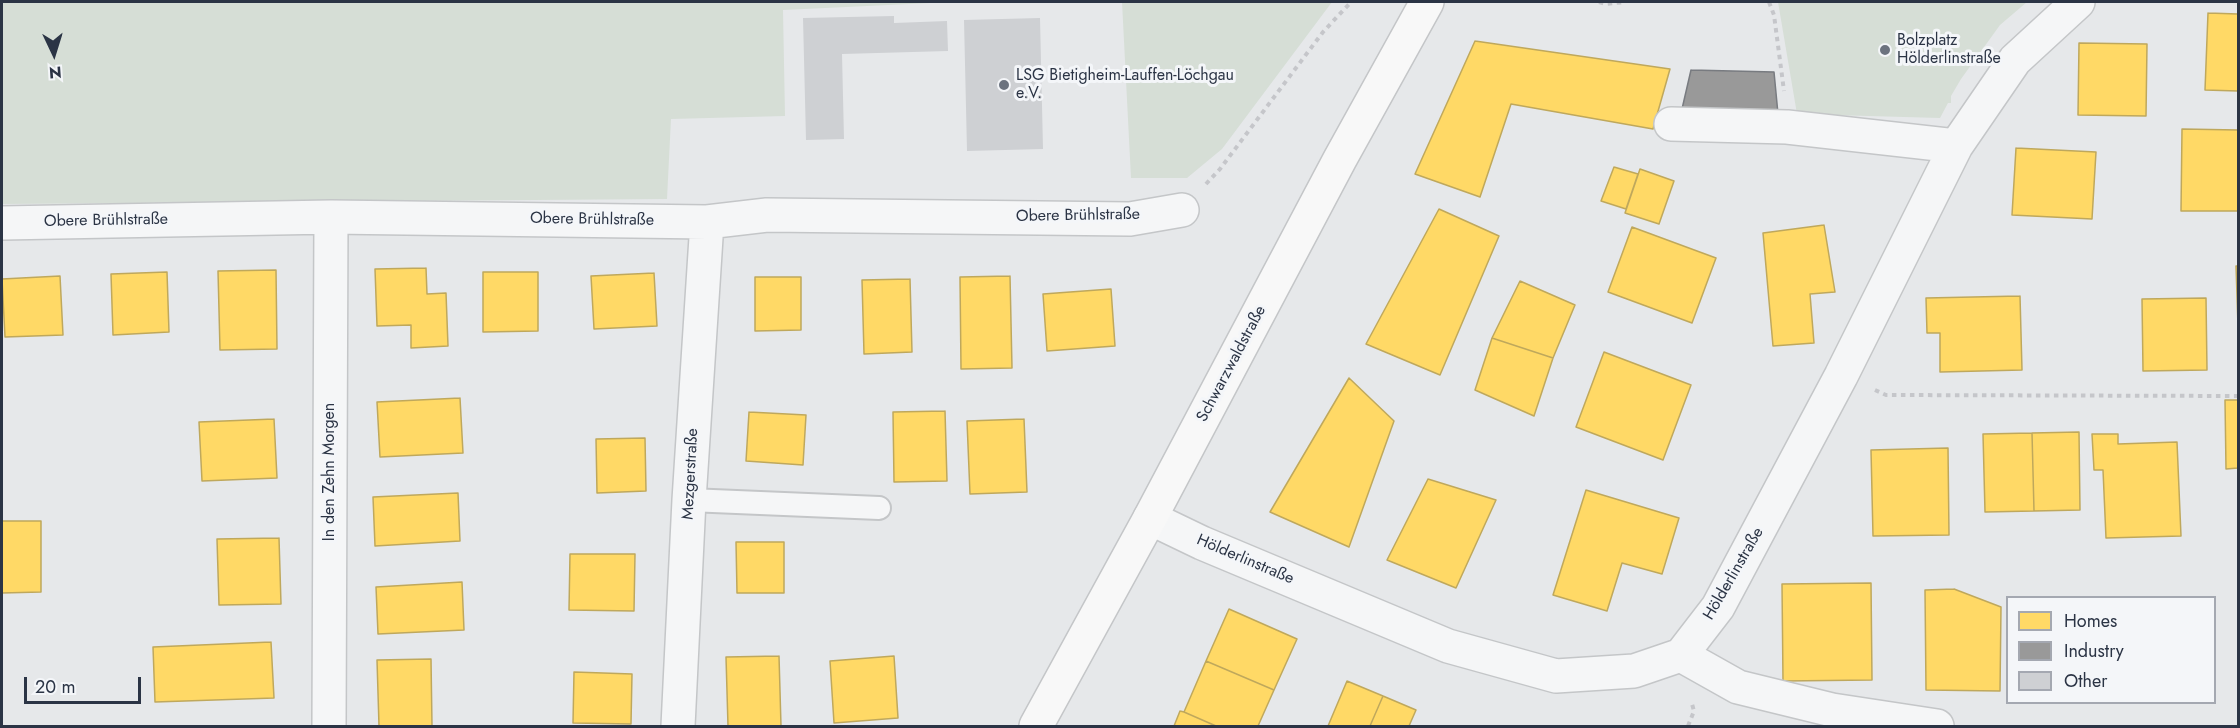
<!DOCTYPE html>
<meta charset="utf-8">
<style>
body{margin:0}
#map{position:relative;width:2240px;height:728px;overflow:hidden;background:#e6e8ea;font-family:Jost,sans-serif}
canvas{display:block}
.frame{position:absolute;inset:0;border:3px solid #2b3445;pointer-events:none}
.legend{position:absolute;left:2006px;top:596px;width:210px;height:108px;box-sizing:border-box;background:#f4f6f9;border:2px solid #a4a8b1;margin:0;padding:8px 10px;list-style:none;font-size:18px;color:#2b3445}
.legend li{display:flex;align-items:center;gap:12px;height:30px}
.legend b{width:30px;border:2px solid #a4a8b1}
.north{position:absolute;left:24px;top:24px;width:60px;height:60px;-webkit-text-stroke:4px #f4f6f9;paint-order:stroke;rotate:176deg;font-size:16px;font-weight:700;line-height:24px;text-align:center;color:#2b3445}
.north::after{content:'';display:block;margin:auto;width:21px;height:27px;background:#2b3445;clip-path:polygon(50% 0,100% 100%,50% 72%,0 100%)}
.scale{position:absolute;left:24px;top:677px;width:117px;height:27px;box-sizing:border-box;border:3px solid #2b3445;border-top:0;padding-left:8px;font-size:18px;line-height:21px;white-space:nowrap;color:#2b3445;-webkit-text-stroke:4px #f4f6f9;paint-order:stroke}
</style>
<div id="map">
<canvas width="2240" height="728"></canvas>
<div class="frame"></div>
<ul class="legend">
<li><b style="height:16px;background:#ffd966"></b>Homes</li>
<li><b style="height:16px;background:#999"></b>Industry</li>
<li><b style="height:16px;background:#ced0d3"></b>Other</li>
</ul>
<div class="north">N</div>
<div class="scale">20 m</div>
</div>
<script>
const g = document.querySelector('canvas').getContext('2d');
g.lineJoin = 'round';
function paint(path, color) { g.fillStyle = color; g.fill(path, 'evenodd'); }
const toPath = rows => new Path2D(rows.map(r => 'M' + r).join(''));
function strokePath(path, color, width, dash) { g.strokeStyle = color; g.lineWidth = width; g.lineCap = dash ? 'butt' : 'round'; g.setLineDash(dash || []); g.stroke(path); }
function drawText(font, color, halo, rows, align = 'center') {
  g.font = font + ' Jost,sans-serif'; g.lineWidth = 6; g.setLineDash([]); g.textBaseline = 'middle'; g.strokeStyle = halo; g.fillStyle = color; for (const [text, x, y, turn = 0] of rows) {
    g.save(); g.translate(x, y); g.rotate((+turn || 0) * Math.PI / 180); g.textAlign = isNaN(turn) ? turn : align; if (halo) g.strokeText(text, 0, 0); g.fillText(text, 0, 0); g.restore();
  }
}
paint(toPath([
 [2,2,951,2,783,10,785,116,671,119,667,199,2,204],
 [1122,2,1332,2,1222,149,1187,178,1131,178],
 [1778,2,2027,2,2000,25,1961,79,1951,96,1951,103,1948,103,1940,118,1797,114]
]), '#d6ded6');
const homes = toPath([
 [2208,13,2238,14,2238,91,2205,90,2208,13],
 [1475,41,1670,69,1653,129,1511,104,1480,197,1415,174,1475,41],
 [2079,43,2147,44,2146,116,2078,115,2079,43],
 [2182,129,2238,130,2238,211,2181,211,2182,129],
 [2016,148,2096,152,2092,219,2012,215,2016,148],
 [1614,167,1638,174,1626,209,1601,201,1614,167],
 [1640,169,1674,181,1659,224,1625,213,1640,169],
 [1439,209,1499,236,1440,375,1366,344,1439,209],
 [1824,225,1835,292,1810,294,1814,343,1773,346,1763,233,1824,225],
 [1632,227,1716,258,1692,323,1608,292,1632,227],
 [2236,266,2238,266,2238,326,2236,266],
 [426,268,427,294,446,293,448,346,411,348,411,325,377,326,375,269,426,268],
 [276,270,277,349,220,350,218,271,276,270],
 [167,272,169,332,113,335,111,274,167,272],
 [483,272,538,272,538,331,483,332,483,272],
 [654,273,657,326,594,329,591,276,654,273],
 [60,276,63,335,5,337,2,279,60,276],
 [1010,276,1012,368,961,369,960,277,1010,276],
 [755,277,801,277,801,330,755,331,755,277],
 [910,279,912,352,864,354,862,280,910,279],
 [1520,281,1575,305,1553,358,1492,338,1520,281],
 [1111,289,1115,346,1047,351,1043,294,1111,289],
 [2020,296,2022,370,1940,372,1940,333,1927,333,1926,298,2020,296],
 [2206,298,2207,370,2143,371,2142,299,2206,298],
 [1492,338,1553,358,1534,416,1475,390,1492,338],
 [1604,352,1691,385,1663,460,1576,427,1604,352],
 [1349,378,1394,421,1349,547,1270,512,1349,378],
 [460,398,463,453,380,457,377,402,460,398],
 [2225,400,2238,400,2238,468,2226,469,2225,400],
 [945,411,947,481,894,482,893,412,945,411],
 [749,412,806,415,803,465,746,461,749,412],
 [274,419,277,478,202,481,199,422,274,419],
 [1024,419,1027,492,970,494,967,421,1024,419],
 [2079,432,2080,510,2034,511,2032,433,2079,432],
 [2032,433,2034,511,1985,512,1983,434,2032,433],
 [2092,434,2118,434,2118,444,2177,442,2181,536,2106,538,2103,470,2094,470,2092,434],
 [645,438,646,491,597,493,596,439,645,438],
 [1948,448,1949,535,1873,536,1871,450,1948,448],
 [1428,479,1496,500,1456,588,1387,560,1428,479],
 [1586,490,1679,518,1662,574,1622,563,1607,611,1553,595,1586,490],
 [458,493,460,541,375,546,373,497,458,493],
 [2,521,41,521,41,592,2,593,2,521],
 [279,538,281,604,219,605,217,539,279,538],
 [736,542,784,542,784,593,737,593,736,542],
 [570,554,635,554,634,611,569,610,570,554],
 [462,582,464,630,378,634,376,587,462,582],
 [1871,583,1872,680,1783,681,1782,584,1871,583],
 [1954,589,2001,607,2000,691,1926,690,1925,590,1954,589],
 [1229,609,1297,639,1274,690,1206,661,1229,609],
 [271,642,274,698,155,702,153,647,271,642],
 [779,656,781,726,728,726,726,657,779,656],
 [894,656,898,718,834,723,830,661,894,656],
 [431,659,432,726,379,726,377,660,431,659],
 [1206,661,1274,690,1258,726,1216,726,1184,712,1206,661],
 [574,672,632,674,631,724,573,723,574,672],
 [1347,681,1383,696,1370,726,1328,726,1347,681],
 [1383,696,1416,710,1409,726,1370,726,1383,696],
 [1180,711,1184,712,1216,726,1174,726,1180,711]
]);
paint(homes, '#ffd966');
strokePath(homes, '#bfa85c', 1.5);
const industry = toPath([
 [1691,70,1774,72,1778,114,1682,109,1691,70]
]);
paint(industry, '#999');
strokePath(industry, '#787b80', 1.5);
paint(toPath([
 [894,16,894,23,947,21,948,51,842,54,844,139,806,140,803,18],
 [1040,18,1043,149,967,151,964,20]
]), '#ced0d3');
const service = toPath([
 [689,500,879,508]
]);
const minor = toPath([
 [1671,124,1787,127,1956,146],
 [2,223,331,217,707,222,767,215,1130,219,1182,210],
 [1150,518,1202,543,1448,646,1556,676,1634,671,1681,655,1718,607,1841,376,1956,146,2015,60,2078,2],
 [1681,655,1738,687,1832,710,1937,726],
 [329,726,331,217],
 [678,726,689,500,707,222]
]);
const secondary = toPath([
 [1036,726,1150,518,1340,159,1427,2]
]);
strokePath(service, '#c4c6c8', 26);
strokePath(minor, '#c4c6c8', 36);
strokePath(secondary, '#c4c6c8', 36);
strokePath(toPath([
 [1599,2,1606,4,1625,2],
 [1769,2,1774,15,1784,91],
 [1206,184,1220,169,1323,32,1351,2],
 [1875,390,1886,395,2238,396],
 [1688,726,1694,711,1692,704]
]), '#c5c6ca', 4, [4.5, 4.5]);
strokePath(service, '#f5f6f7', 22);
strokePath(minor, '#f5f6f7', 33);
strokePath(secondary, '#f8f8f8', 33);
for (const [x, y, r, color] of [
 [1885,50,6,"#6c737f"],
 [1004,85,6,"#6c737f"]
]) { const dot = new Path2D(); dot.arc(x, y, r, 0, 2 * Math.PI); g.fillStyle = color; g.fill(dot); strokePath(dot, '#f4f6f9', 2); }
drawText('16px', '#2b3445', '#f4f6f9', [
 ["Bolzplatz",1897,41],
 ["Hölderlinstraße",1897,59],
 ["LSG Bietigheim-Lauffen-Löchgau",1016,76],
 ["e.V.",1016,94]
], 'left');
drawText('16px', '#2b3445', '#f4f6f9', [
 ["Obere Brühlstraße",1078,216,-1],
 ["Obere Brühlstraße",592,220,1],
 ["Obere Brühlstraße",106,221,-1],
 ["Schwarzwaldstraße",1232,364,-62],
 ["In den Zehn Morgen",330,472,-90],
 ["Mezgerstraße",691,474,-87],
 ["Hölderlinstraße",1245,560,23],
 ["Hölderlinstraße",1734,574,-60]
]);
</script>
